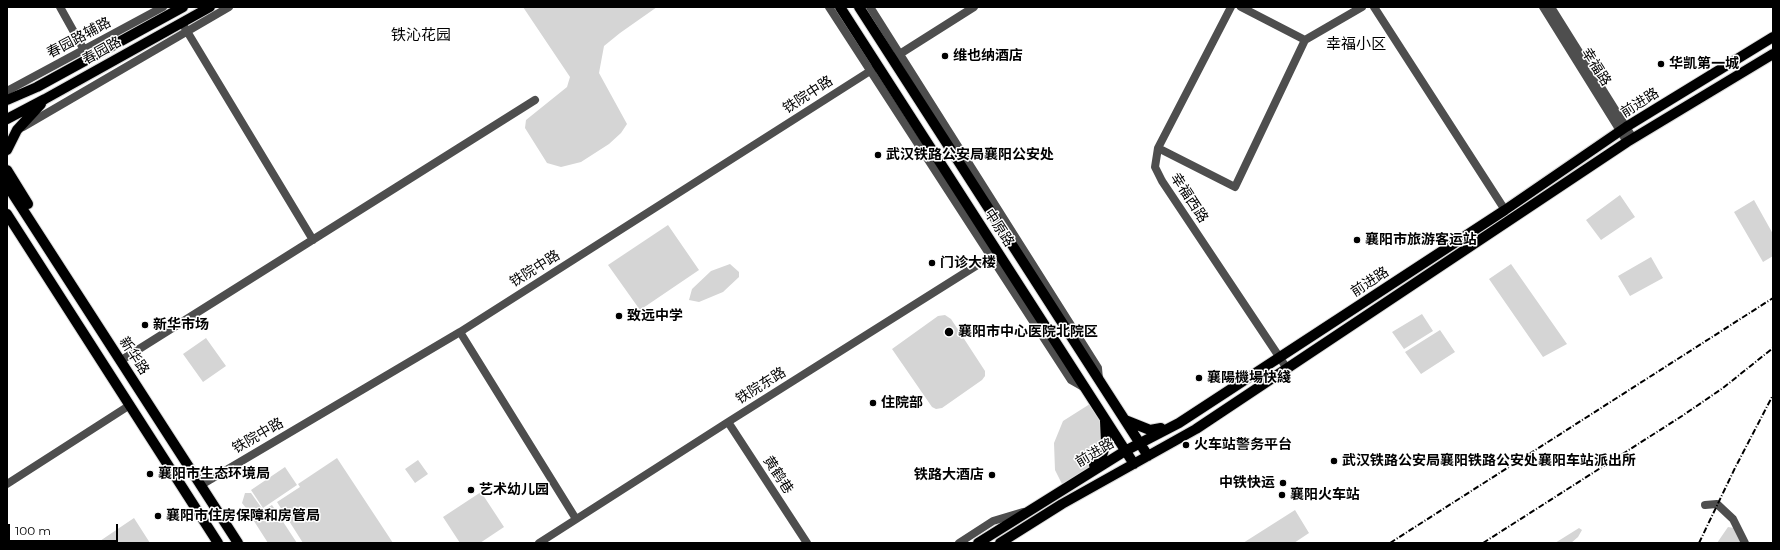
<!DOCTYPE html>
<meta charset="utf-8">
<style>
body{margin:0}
#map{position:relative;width:1780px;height:550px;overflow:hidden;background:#fff;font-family:Montserrat,sans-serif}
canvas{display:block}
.frame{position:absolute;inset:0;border:8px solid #000;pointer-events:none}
.scale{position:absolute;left:8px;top:524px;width:110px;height:18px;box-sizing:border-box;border:2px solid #000;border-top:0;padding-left:5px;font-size:12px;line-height:14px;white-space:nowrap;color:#000;-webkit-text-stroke:3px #fff;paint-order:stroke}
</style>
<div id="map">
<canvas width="1780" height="550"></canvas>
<div class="frame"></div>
<div class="scale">100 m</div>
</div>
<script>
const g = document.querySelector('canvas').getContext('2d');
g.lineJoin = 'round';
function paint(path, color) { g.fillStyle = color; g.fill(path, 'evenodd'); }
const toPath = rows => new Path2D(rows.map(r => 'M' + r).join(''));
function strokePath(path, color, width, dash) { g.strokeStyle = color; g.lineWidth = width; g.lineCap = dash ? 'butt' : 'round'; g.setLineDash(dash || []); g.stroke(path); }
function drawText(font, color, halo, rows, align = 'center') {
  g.font = font + ' Montserrat,"Noto Sans SC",sans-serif'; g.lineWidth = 3; g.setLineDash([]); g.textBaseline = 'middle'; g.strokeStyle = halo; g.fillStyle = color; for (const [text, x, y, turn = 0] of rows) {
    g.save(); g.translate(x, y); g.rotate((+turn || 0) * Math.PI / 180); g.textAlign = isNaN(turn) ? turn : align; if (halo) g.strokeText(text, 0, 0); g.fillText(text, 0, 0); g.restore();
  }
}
paint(toPath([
 [523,7,657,7,620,33,604,46,599,73,627,124,621,133,609,144,581,162,561,167,547,163,525,128,526,120,567,87,570,77],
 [1620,195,1635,217,1601,240,1586,220],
 [1754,200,1773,234,1773,256,1763,262,1734,212],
 [668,225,699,270,640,310,608,265],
 [1651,257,1663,278,1630,296,1618,276],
 [730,264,739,272,739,277,723,292,699,302,689,300,692,289,711,271],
 [1511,264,1567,344,1543,357,1489,279],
 [1422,314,1433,331,1404,349,1392,332],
 [945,315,951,319,957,328,985,371,985,376,982,380,942,408,936,409,932,407,892,349,938,316],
 [1440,330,1455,352,1421,374,1405,352],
 [206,338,226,366,203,382,183,354],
 [1093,402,1105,419,1101,459,1064,488,1055,470,1054,443,1063,421],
 [337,458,393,543,303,543,277,502,300,487,298,484],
 [418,460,428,474,415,483,405,469],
 [285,467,297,485,263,508,251,490],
 [481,492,504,527,480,543,460,543,443,517],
 [245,493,251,493,263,510,272,505,297,543,268,543,252,518,253,517,242,503],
 [1295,510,1309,533,1294,543,1243,543],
 [134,518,150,543,97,543],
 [1728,527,1734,528,1742,543,1717,543],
 [1579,528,1582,530,1578,537,1571,543,1555,543]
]), '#d5d5d5');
const major = toPath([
 [840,7,1134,464],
 [859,7,1148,456],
 [7,100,37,87,183,7],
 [7,119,45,99,210,7],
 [7,150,17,130,41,104],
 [7,170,28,204],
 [7,185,238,543],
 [7,214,218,543],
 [1125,420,1150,430,1161,428],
 [1094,465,1101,459,1106,443,1105,421],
 [978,543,1125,451,1179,423,1505,210,1626,127,1773,37],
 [1000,543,1062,504,1196,429,1627,142,1773,54]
]);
strokePath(major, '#dbdbdb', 12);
strokePath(toPath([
 [60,7,84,50],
 [829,7,1071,380,1085,388],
 [870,7,1098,368,1099,379],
 [1231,7,1158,148,1155,167,1162,181,1288,370],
 [1241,7,1305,40,1362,7],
 [1374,7,1505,210],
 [1543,7,1627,142],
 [1551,7,1633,138],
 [182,23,313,240],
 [895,57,974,7],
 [7,91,163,7],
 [23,127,229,7],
 [1158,148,1235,187,1305,40],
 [460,332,576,519],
 [120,361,535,100],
 [728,422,807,543],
 [7,484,130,405],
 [201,485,460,332,878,66],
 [1705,505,1717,504,1733,519,1745,543],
 [539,543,728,422,998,252],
 [959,543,993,521,1023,512]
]), '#4e4e4e', 8);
strokePath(major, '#000', 10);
strokePath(toPath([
 [1390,543,1773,298],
 [1483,543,1682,416,1723,388,1773,348],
 [1699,543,1735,468,1773,395]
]), '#000', 2, [6, 2, 1, 2]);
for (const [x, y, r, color] of [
 [945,56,4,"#000"],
 [1661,64,4,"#000"],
 [878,155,4,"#000"],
 [1357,240,4,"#000"],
 [932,263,4,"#000"],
 [619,316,4,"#000"],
 [145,325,4,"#000"],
 [949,332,5,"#000"],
 [1199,378,4,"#000"],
 [873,403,4,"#000"],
 [1186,445,4,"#000"],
 [1334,461,4,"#000"],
 [150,474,4,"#000"],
 [992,475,4,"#000"],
 [1283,483,4,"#000"],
 [471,490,4,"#000"],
 [1282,495,4,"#000"],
 [158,516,4,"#000"]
]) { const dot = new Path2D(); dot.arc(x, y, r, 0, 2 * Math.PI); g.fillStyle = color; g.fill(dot); strokePath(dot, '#fff', 1.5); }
drawText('14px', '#000', '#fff', [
 ["春园路辅路",79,38,-28],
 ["春园路",102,51,-29],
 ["幸福路",1596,67,58],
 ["铁院中路",808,95,-33],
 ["前进路",1640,103,-32],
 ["幸福西路",1189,198,57],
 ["中原路",999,228,57],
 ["铁院中路",535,269,-32],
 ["前进路",1370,282,-33],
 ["新华路",134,356,57],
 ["铁院东路",761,386,-32],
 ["铁院中路",258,436,-30],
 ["前进路",1095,453,-31],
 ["黄鹤巷",778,475,57]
]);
drawText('bold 14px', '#000', '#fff', [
 ["维也纳酒店",953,56],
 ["华凯第一城",1669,64],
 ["武汉铁路公安局襄阳公安处",886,155],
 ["襄阳市旅游客运站",1365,240],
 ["门诊大楼",940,263],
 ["致远中学",627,316],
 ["新华市场",153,325],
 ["襄阳市中心医院北院区",958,332],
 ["襄陽機場快綫",1207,378],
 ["住院部",881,403],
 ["火车站警务平台",1194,445],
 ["武汉铁路公安局襄阳铁路公安处襄阳车站派出所",1342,461],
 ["襄阳市生态环境局",158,474],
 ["铁路大酒店",984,475,"right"],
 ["中铁快运",1275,483,"right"],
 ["艺术幼儿园",479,490],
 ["襄阳火车站",1290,495],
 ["襄阳市住房保障和房管局",166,516]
], 'left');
drawText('15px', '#000', '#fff', [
 ["铁沁花园",421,36],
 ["幸福小区",1356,45]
]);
</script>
